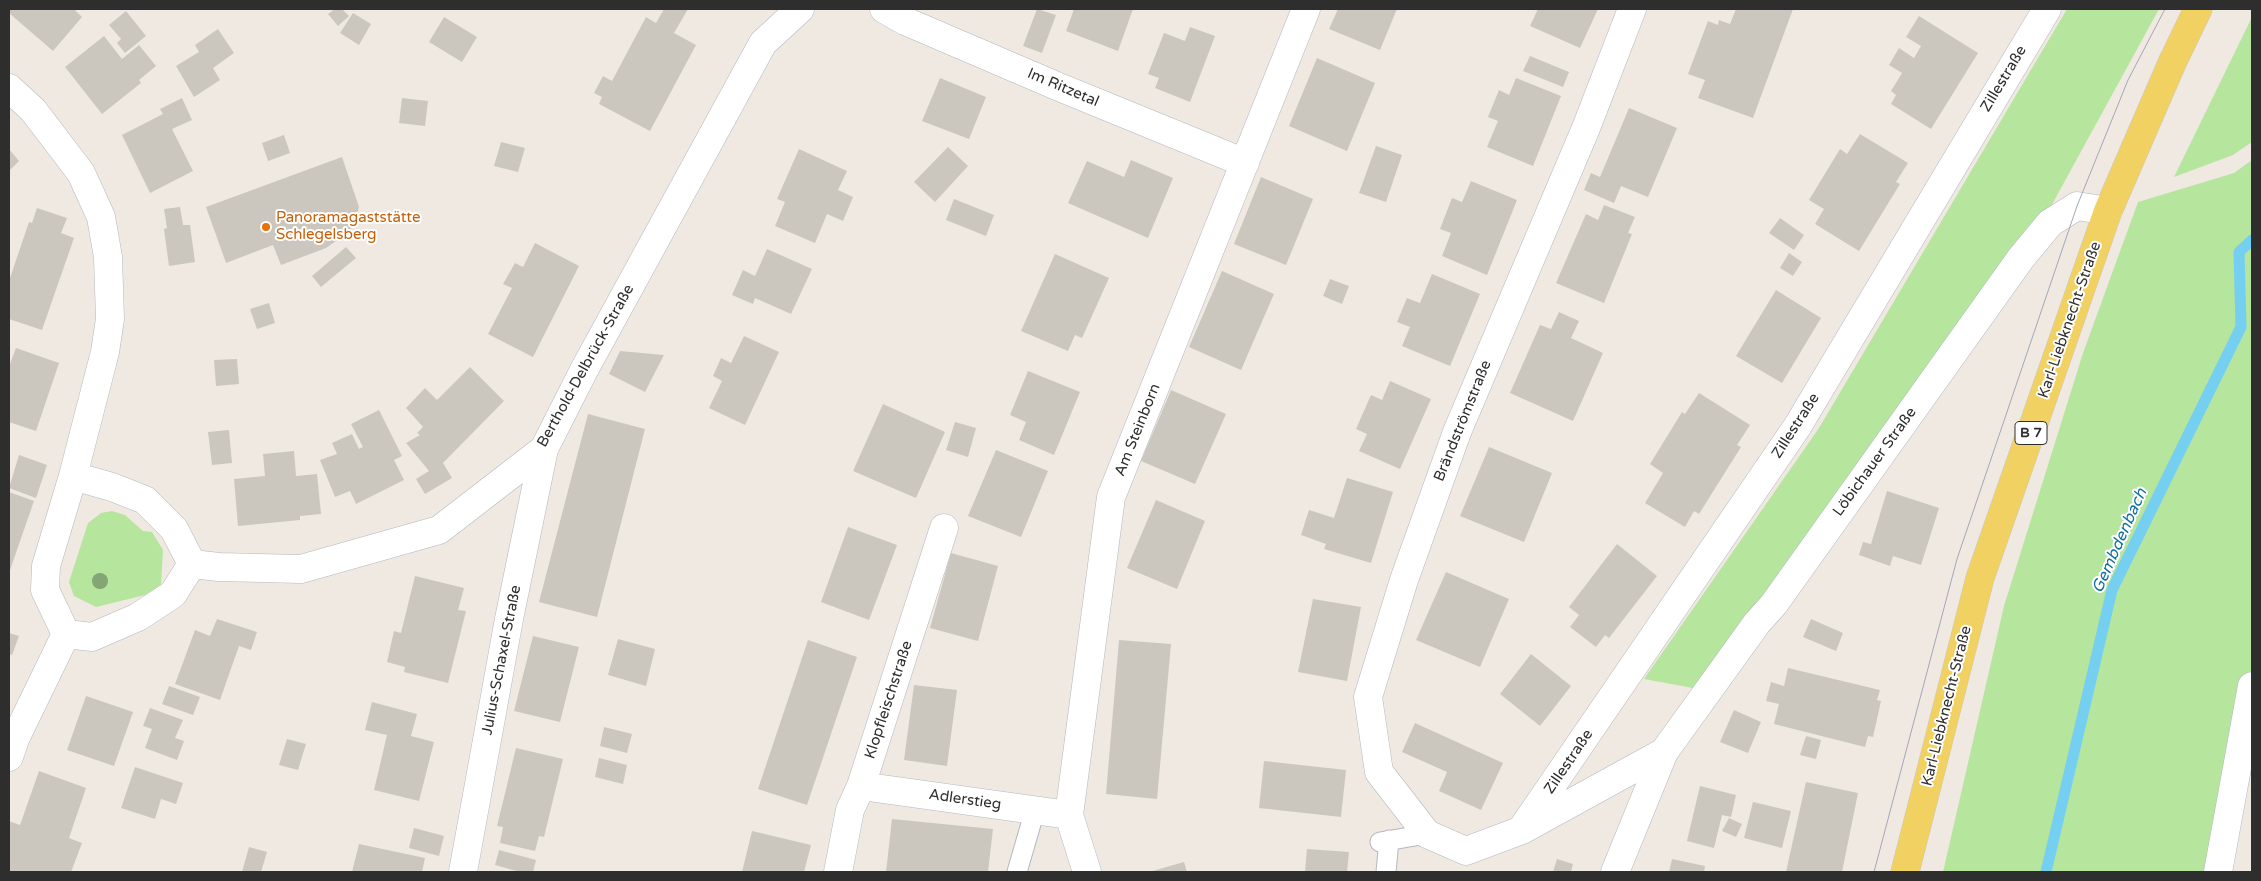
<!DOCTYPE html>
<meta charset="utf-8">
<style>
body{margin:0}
#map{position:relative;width:2261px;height:881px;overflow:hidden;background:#efe9e1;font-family:"Varela Round",sans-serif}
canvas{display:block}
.frame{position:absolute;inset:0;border:10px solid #2e2e2e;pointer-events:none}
</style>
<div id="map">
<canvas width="2261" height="881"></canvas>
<div class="frame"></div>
</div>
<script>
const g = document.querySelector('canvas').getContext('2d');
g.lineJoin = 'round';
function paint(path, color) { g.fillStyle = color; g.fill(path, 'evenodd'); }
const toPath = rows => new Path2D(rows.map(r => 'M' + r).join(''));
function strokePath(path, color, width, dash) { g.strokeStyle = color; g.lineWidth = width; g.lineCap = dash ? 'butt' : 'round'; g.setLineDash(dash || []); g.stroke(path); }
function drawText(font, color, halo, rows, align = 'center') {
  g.font = font + ' "Varela Round",sans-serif'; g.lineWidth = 4; g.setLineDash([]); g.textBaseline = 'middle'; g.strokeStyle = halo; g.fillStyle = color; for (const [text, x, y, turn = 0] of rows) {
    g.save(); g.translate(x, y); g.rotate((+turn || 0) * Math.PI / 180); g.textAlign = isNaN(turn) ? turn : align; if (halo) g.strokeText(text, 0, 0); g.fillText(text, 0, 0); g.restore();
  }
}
paint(toPath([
 [2067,9,2159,9,2043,221,1693,688,1644,679,1819,428],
 [2252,17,2252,142,2233,155,2174,177],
 [2252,160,2252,745,2218,872,1943,872,2004,606,2083,353,2138,202,2234,173],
 [112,511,125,515,143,531,152,532,163,550,161,585,145,595,96,607,74,596,69,582,88,523,101,513]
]), '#b6e59e');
strokePath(toPath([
 [2046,872,2112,590,2241,327,2239,252,2252,240]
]), '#75cff0', 11);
paint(toPath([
 [9,9,74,9,82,17,53,51,9,13],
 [335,9,342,9,349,16,338,26,328,14],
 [664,9,688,9,674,33,696,45,650,131,599,104,602,97,594,93,603,76,612,81,646,17,656,23],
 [1037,9,1056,15,1042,53,1023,46],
 [1074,9,1133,9,1118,51,1066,31],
 [1338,9,1397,9,1380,50,1329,29],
 [1538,9,1598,9,1580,48,1530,26],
 [1736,9,1793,9,1753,118,1698,98,1705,80,1688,74,1708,21,1718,25,1719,20,1730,24],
 [126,11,146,36,125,53,117,43,121,39,109,25],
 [353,13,371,24,359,45,340,33],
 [1919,16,1978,53,1931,129,1891,104,1896,95,1891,91,1902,73,1889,65,1899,48,1914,58,1921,46,1906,37],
 [444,17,477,37,462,62,429,42],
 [1190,27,1215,36,1190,102,1155,88,1159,78,1148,74,1164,33,1185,41],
 [218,29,234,53,213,68,220,80,194,97,176,66,199,52,195,45],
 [104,36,122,59,139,45,156,66,139,80,141,83,102,114,65,67],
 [1530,56,1569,72,1563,87,1523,71],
 [1317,58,1375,83,1347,151,1289,126],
 [940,78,986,97,969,139,922,121],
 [1516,78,1561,96,1533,166,1487,147,1498,121,1488,117,1499,90,1509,95],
 [182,98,192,120,172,129,193,171,150,193,122,135,163,114,160,109],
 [402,98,428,101,425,126,399,123],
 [1629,108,1677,128,1648,197,1621,186,1614,203,1584,190,1591,173,1600,177],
 [1860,134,1908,163,1896,182,1900,184,1859,251,1815,224,1824,209,1809,200,1840,149,1847,154],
 [284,135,290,153,268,161,262,143],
 [501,142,525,148,518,172,494,166],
 [1376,146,1402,155,1386,202,1359,193],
 [948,147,968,166,935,202,914,182],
 [9,149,19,161,9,171],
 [799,149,847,171,838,190,853,197,843,221,827,214,815,243,775,226,785,202,777,199],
 [342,157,359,207,354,225,346,234,326,248,281,265,273,245,226,263,206,207],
 [1131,160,1173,178,1148,238,1068,203,1087,161,1124,177],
 [1261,177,1313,199,1286,265,1234,244],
 [1471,181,1517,200,1487,275,1442,256,1451,233,1440,229,1452,198,1462,202],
 [954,199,994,215,986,236,946,220],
 [1604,205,1635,217,1628,233,1632,234,1604,303,1556,283,1586,214,1598,220],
 [180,207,183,225,190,225,195,262,169,266,164,229,167,228,164,209],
 [37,208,67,218,61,233,74,238,42,330,9,319,9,281,29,222,32,223],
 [1780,218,1804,235,1794,250,1769,233],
 [535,243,579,266,533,357,488,334,512,288,503,284,515,263,523,267],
 [346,247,356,258,321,287,312,276],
 [767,249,812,269,791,314,755,298,753,304,732,295,743,270,755,276],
 [1789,253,1802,262,1793,276,1780,268],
 [1055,254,1109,278,1082,338,1075,335,1068,351,1021,331],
 [1222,271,1274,294,1241,370,1189,347],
 [1432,274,1480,294,1450,366,1402,346,1410,327,1397,322,1407,298,1420,303],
 [1330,279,1349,286,1342,304,1323,296],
 [1776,290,1821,318,1782,383,1736,356],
 [269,303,275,323,257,329,250,309],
 [1559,312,1579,321,1571,338,1603,353,1573,421,1510,393,1540,325,1551,329],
 [744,336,779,352,745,425,709,408,722,381,713,376,721,358,731,363],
 [16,348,59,363,36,431,9,422,9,364,10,364],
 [620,351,664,355,645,392,609,374],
 [237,359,239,384,216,386,214,360],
 [470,367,504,401,443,463,452,478,425,494,416,479,429,471,406,443,420,435,417,433,423,427,406,408,425,388,437,400],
 [1028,371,1080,392,1054,455,1019,440,1026,422,1010,415],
 [1390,381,1431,399,1400,469,1359,451,1367,434,1356,429,1371,395,1382,400],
 [1171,390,1226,414,1195,484,1141,461],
 [1699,393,1750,425,1737,445,1741,447,1699,514,1694,511,1685,527,1645,503,1663,473,1650,464,1682,412,1685,414],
 [883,404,945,432,916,498,853,471],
 [379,410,402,456,394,460,404,480,356,504,350,491,335,497,320,460,337,454,332,443,352,434,359,449,363,447,351,424],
 [588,414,645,429,597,617,539,602],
 [955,422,976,428,968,457,946,450],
 [229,430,232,463,212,465,208,432],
 [1489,447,1552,473,1524,542,1460,516],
 [996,450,1048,471,1021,537,968,516],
 [294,451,296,476,317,474,321,514,300,516,300,520,238,526,234,479,265,476,263,454],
 [19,455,47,465,36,498,9,488],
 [1347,478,1393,492,1371,563,1324,549,1326,544,1301,535,1309,510,1334,518],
 [1887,491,1939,508,1921,565,1893,556,1890,566,1859,555,1863,542,1871,544],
 [9,492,34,501,9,573],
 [1156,500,1205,521,1177,589,1127,568],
 [848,527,897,545,869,620,821,602],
 [1617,544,1657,576,1609,638,1605,635,1596,647,1570,627,1579,615,1569,607],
 [951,553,998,566,978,641,930,628],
 [1446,572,1509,599,1480,667,1416,640],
 [415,576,464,588,458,610,466,611,448,683,404,672,405,667,387,662,394,631,401,633],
 [1313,599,1361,607,1347,681,1298,672],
 [217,619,257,632,251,650,239,646,220,700,175,684,195,630,210,636],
 [1811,619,1843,633,1836,651,1803,637],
 [9,633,19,636,12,655,9,654],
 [533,636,579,647,560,722,514,711],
 [618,639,655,649,646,686,608,675],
 [808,640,857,657,807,805,758,789],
 [1119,640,1171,644,1157,799,1106,794],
 [1531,654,1571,686,1540,726,1500,694],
 [1788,668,1880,690,1877,700,1881,701,1873,737,1868,736,1865,747,1774,724,1779,704,1766,701,1771,682,1784,686],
 [914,685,957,690,947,766,904,760],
 [169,686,200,697,193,715,162,704],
 [86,696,133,712,114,766,67,750],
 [372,702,417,714,411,736,434,742,419,801,374,790,387,735,365,730],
 [150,708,183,720,175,738,184,741,177,760,145,748,152,729,143,726],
 [1734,710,1761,722,1748,753,1720,742],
 [1415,723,1503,763,1481,810,1439,791,1447,772,1402,752],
 [604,727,632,734,627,753,600,746],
 [1806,736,1821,740,1816,759,1800,755],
 [287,739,306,744,298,770,279,765],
 [516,748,563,759,544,837,539,836,535,851,500,843,503,827,497,826],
 [599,758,627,765,623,784,595,777],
 [1264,761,1346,770,1341,817,1259,808],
 [135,767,183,783,176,804,161,799,155,819,121,808],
 [39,771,86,788,69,838,82,843,71,872,9,872,9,821,20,825],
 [1806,782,1858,793,1842,872,1786,872],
 [1700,786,1736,795,1731,817,1722,815,1714,848,1687,841],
 [1753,802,1791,811,1782,848,1744,838],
 [1729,818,1742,824,1736,837,1722,831],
 [892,819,993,829,988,872,886,872],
 [414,828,444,836,439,856,409,848],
 [752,831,811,845,804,872,742,872],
 [359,844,425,858,422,872,352,872],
 [249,847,267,852,261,872,242,872],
 [1307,849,1349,852,1347,872,1305,872],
 [499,850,536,860,533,872,520,872,495,865],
 [1557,859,1573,864,1571,872,1553,872],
 [1672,859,1705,866,1704,872,1669,872],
 [1184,862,1187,872,1149,872]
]), '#cbc7bf');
const lane = toPath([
 [1380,842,1427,834],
 [1017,872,1035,810],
 [1386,872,1389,840]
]);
const street = toPath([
 [884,9,905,21,1059,87,1245,163],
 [1632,9,1586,128,1457,432,1404,580,1368,697,1379,772,1427,834,1466,851,1522,830,1664,752],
 [9,88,33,110,81,173,101,217,108,257,110,319,105,352,73,476,46,566,45,590,66,634],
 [73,476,112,487,145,500,174,529,192,564],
 [192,564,219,567,301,569,439,530,544,449,584,370,763,43,800,9],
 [66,634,92,637,138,617,173,594,192,564],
 [9,757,15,739,66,634],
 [861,786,1069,815],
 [1524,826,1797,427,2047,9],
 [463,872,509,619,544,449],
 [838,872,850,810,861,786,944,528],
 [1087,872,1069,815,1111,497,1306,9],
 [1615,872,1664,752,1757,623,1774,604,2021,258,2050,223,2077,206,2108,211],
 [2218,872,2252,686]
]);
const primary = toPath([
 [1905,872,1980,578,2108,211,2172,63,2198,9]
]);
strokePath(lane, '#b4b7c1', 21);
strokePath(street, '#b4b7c1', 29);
strokePath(primary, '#c9c9c9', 29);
strokePath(lane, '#fff', 19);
strokePath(street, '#fff', 28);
strokePath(primary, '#f2d163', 28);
strokePath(toPath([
 [1874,872,1957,559,2077,206,2128,80,2165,9]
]), '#a3a6b8', 1);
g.fillStyle = '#84a574';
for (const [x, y] of [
 [100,581]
]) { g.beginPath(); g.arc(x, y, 8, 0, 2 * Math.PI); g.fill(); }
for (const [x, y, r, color] of [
 [266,227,5,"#e8710a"]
]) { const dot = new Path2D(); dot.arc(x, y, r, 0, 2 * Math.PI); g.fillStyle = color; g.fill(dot); strokePath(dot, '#fff', 2); }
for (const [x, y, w] of [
 [2031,433,32]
]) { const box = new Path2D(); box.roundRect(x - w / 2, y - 11.5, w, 23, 4); g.fillStyle = '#fff'; g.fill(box); strokePath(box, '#2e2e2e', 1); }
drawText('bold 14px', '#2e2e2e', null, [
 ["B 7",2031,433]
]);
drawText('15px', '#2e2e2e', '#fff', [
 ["Zillestraße",2004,79,-59],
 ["Im Ritzetal",1063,88,23],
 ["Karl-Liebknecht-Straße",2070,320,-71],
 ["Berthold-Delbrück-Straße",586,366,-61],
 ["Brändströmstraße",1463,421,-68],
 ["Zillestraße",1796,426,-57],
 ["Am Steinborn",1138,430,-68],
 ["Löbichauer Straße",1875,462,-54],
 ["Julius-Schaxel-Straße",502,660,-79],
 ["Klopfleischstraße",889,700,-72],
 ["Karl-Liebknecht-Straße",1947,706,-76],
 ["Zillestraße",1569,762,-56],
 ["Adlerstieg",965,800,8]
]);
drawText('15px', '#c56008', '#fff', [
 ["Panoramagaststätte",276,218],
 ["Schlegelsberg",276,235]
], 'left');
drawText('italic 16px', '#0d6fa3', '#fff', [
 ["Gembdenbach",2120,541,-66]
]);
</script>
